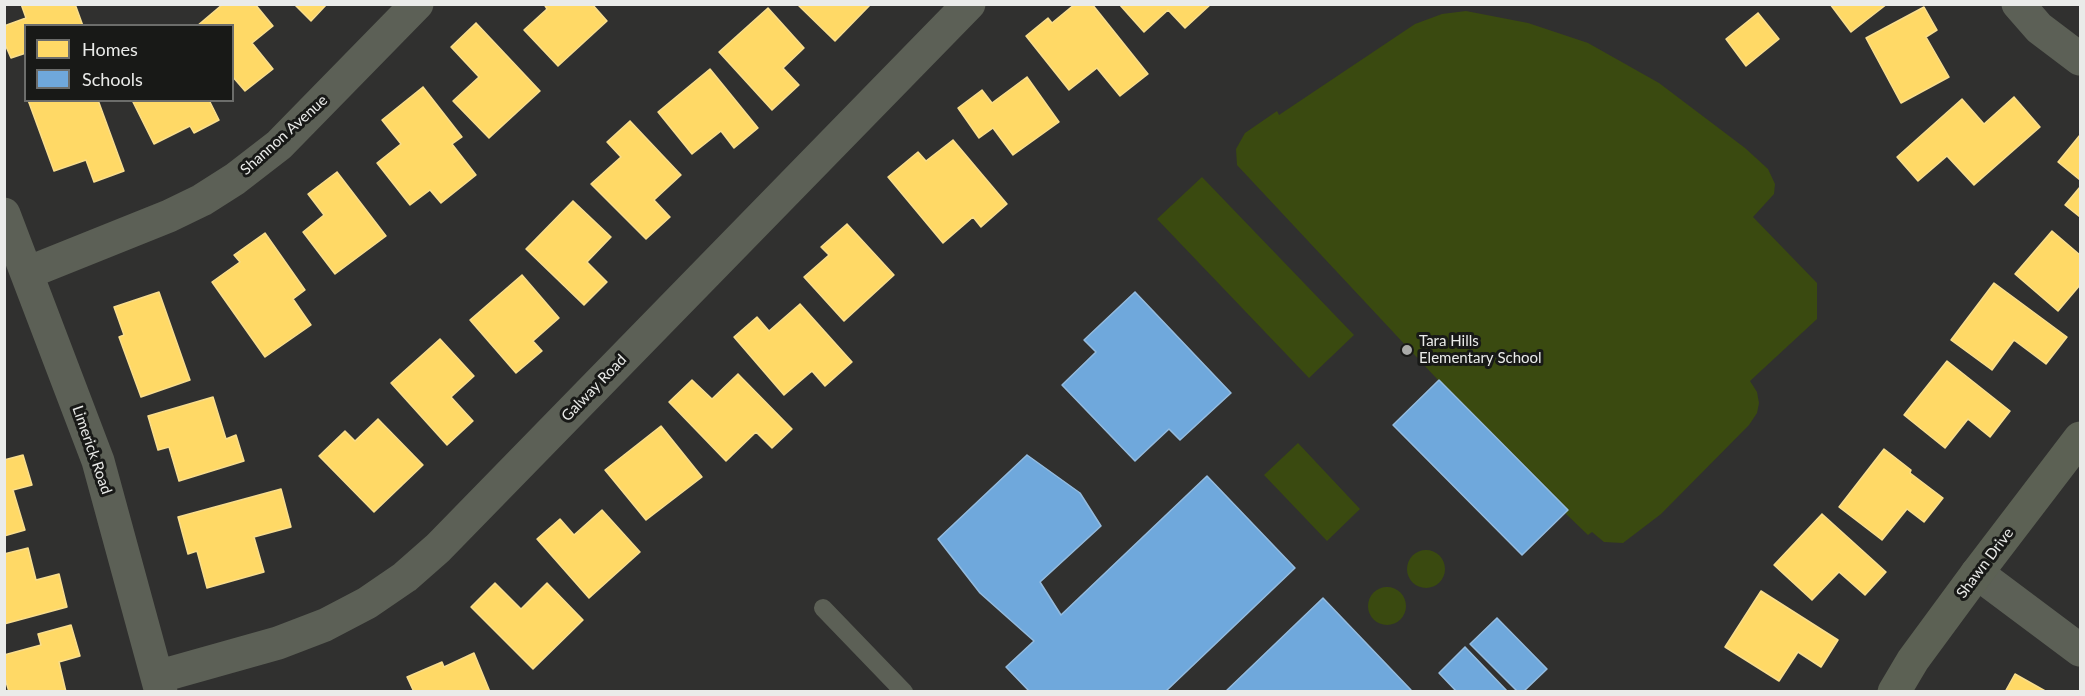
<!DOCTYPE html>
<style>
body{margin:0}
#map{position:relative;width:2085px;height:696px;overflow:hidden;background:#30302f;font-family:Lato,sans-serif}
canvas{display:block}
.frame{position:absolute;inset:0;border:6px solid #eaebe9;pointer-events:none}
.legend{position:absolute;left:24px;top:24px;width:210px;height:78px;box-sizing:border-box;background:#181917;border:2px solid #6c6d6b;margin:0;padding:8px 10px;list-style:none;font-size:18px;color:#eaebe9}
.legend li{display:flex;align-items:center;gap:12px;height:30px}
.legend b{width:30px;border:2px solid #6c6d6b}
</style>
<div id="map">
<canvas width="2085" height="696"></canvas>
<div class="frame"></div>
<ul class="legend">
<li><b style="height:16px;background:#ffd966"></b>Homes</li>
<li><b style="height:16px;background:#6fa8dc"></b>Schools</li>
</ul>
</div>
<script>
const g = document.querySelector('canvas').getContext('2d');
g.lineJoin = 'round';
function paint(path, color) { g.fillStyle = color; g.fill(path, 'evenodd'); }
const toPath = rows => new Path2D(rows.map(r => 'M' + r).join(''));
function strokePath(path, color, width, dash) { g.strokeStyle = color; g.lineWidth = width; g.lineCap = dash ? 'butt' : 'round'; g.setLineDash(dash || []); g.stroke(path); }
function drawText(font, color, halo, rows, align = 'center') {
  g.font = font + ' Lato,sans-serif'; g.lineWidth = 6; g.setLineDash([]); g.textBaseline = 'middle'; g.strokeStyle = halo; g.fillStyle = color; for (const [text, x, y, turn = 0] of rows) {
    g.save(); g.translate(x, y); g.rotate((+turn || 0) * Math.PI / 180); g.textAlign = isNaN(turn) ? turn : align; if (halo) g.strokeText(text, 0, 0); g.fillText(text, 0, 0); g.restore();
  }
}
paint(toPath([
 [1466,11,1528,23,1588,43,1659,83,1745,148,1768,169,1775,184,1774,194,1753,217,1817,283,1817,319,1750,381,1757,392,1759,403,1757,413,1749,425,1661,514,1623,543,1604,542,1592,532,1588,535,1565,513,1568,510,1438,380,1237,165,1236,149,1245,133,1277,111,1279,115,1415,24,1442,14],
 [1202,177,1354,335,1309,378,1157,219],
 [1298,443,1360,509,1327,541,1264,475],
 '1407 569a19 19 0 1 1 38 0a19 19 0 1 1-38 0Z',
 '1368 606a19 19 0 1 1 38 0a19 19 0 1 1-38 0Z'
]), '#3a4a10');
const homes = toPath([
 [21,4,75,4,83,26,26,26,26,53,11,58,4,42,4,26,26,18,21,4],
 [255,4,273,26,252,43,273,69,245,91,232,76,232,26,197,26,223,4,255,4],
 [294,4,327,4,311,21,294,4],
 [544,4,592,4,607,21,558,66,524,30,547,9,544,4],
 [797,4,871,4,835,41,797,4],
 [1075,4,1092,4,1148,74,1120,96,1097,68,1069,90,1026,36,1048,18,1052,23,1075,4],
 [1119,4,1211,4,1185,28,1168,10,1144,32,1119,4],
 [1830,4,1887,4,1851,32,1830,4],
 [1924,7,1937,30,1926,37,1949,77,1901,103,1866,38,1924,7],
 [768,8,804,48,783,68,799,85,772,110,719,52,768,8],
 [1758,13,1779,39,1746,66,1726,39,1758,13],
 [476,23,540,91,489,138,453,101,479,77,451,47,476,23],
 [710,69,758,128,734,148,721,131,692,154,658,112,710,69],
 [1027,77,1059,122,1013,155,993,128,979,138,958,108,982,90,992,103,1027,77],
 [423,87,462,137,452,144,476,175,441,203,430,190,410,205,377,163,401,144,382,120,423,87],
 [2014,97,2040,127,1974,185,1947,156,1918,181,1897,157,1962,99,1984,124,2014,97],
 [28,100,98,100,124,171,94,182,86,160,54,171,28,100],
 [132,100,209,100,219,120,194,133,190,126,154,144,132,100],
 [630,121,681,175,654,200,670,217,646,239,591,184,621,157,607,142,630,121],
 [2080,135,2080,180,2058,162,2080,135],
 [953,140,1007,204,981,227,973,217,943,243,888,177,918,152,926,161,953,140],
 [337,172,386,236,335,274,303,232,324,215,308,194,337,172],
 [2080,187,2080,217,2065,205,2080,187],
 [573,201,611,237,587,262,607,282,584,305,526,249,573,201],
 [847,224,894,275,844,321,804,277,829,255,821,247,847,224],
 [2052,231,2080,255,2080,285,2058,311,2015,274,2052,231],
 [265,233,305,290,293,299,311,325,265,357,212,282,240,262,234,255,265,233],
 [522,275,559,318,533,341,542,351,516,373,470,320,522,275],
 [1994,283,2067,337,2046,364,2014,340,1992,370,1951,340,1994,283],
 [159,292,190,380,141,397,119,337,124,335,114,307,159,292],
 [800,304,852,362,825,386,812,371,784,395,734,337,757,317,769,331,800,304],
 [440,339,474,376,451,397,473,421,447,445,391,383,440,339],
 [1947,361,2010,411,1990,437,1968,419,1945,448,1904,415,1947,361],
 [738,374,792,429,772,448,756,432,726,461,669,402,692,380,712,399,738,374],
 [213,397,226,439,236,435,244,461,179,481,169,447,158,450,148,416,213,397],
 [378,419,423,465,374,512,319,456,345,431,355,441,378,419],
 [661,426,702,477,646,520,605,470,661,426],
 [1884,449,1911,470,1910,473,1943,498,1924,522,1907,509,1882,540,1839,507,1884,449],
 [23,455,32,485,13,490,25,530,4,536,4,460,23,455],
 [281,489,291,527,254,537,264,572,207,588,197,551,188,554,178,517,281,489],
 [602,510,640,552,589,598,537,539,560,519,574,535,602,510],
 [1822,514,1886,572,1865,595,1839,572,1812,600,1774,565,1822,514],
 [28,548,36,580,59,574,67,607,4,624,4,554,28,548],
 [495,583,521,609,547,583,583,620,533,669,471,607,495,583],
 [1761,591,1838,640,1821,667,1798,652,1779,681,1725,647,1761,591],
 [71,625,80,656,59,662,66,692,9,692,4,675,4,655,41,645,38,634,71,625],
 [474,653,490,692,414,692,407,677,442,662,444,667,474,653],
 [2015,674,2047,692,2005,692,2015,674]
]);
paint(homes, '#ffd966');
strokePath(homes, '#f9de8d', 1.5);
const schools = toPath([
 [1135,292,1231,393,1180,440,1169,429,1135,461,1062,385,1096,352,1084,340,1135,292],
 [1439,380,1568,510,1522,555,1393,425,1439,380],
 [1027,455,1080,493,1101,526,1040,582,1061,615,1207,476,1295,568,1165,692,1030,692,1006,667,1034,641,980,593,938,539,1027,455],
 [1323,598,1411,690,1409,692,1225,692,1323,598],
 [1497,618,1547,669,1523,692,1518,692,1470,644,1497,618],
 [1465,647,1508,692,1457,692,1439,673,1465,647]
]);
paint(schools, '#6fa8dc');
strokePath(schools, '#94bce0', 1.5);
strokePath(toPath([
 [823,608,904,692]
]), '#5c6056', 18);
strokePath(toPath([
 [2018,4,2039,28,2080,59],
 [4,214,98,461,161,692],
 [27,273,169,216,202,200,235,179,279,145,417,4],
 [1977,573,2080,650],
 [157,677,278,643,325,625,367,603,405,577,438,548,969,4]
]), '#5c6056', 33);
strokePath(toPath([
 [1894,692,1913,660,1977,573,2080,438]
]), '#5c6154', 33);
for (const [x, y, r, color] of [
 [1407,350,6,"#a9aaa8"]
]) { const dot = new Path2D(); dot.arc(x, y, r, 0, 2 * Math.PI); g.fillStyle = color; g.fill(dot); strokePath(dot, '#181917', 2); }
drawText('15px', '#eaebe9', '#181917', [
 ["Shannon Avenue",284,135,-42],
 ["Galway Road",594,388,-46],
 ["Limerick Road",92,450,71],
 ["Shawn Drive",1985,563,-53]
]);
drawText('15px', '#eaebe9', '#181917', [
 ["Tara Hills",1419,341],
 ["Elementary School",1419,358]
], 'left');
</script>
